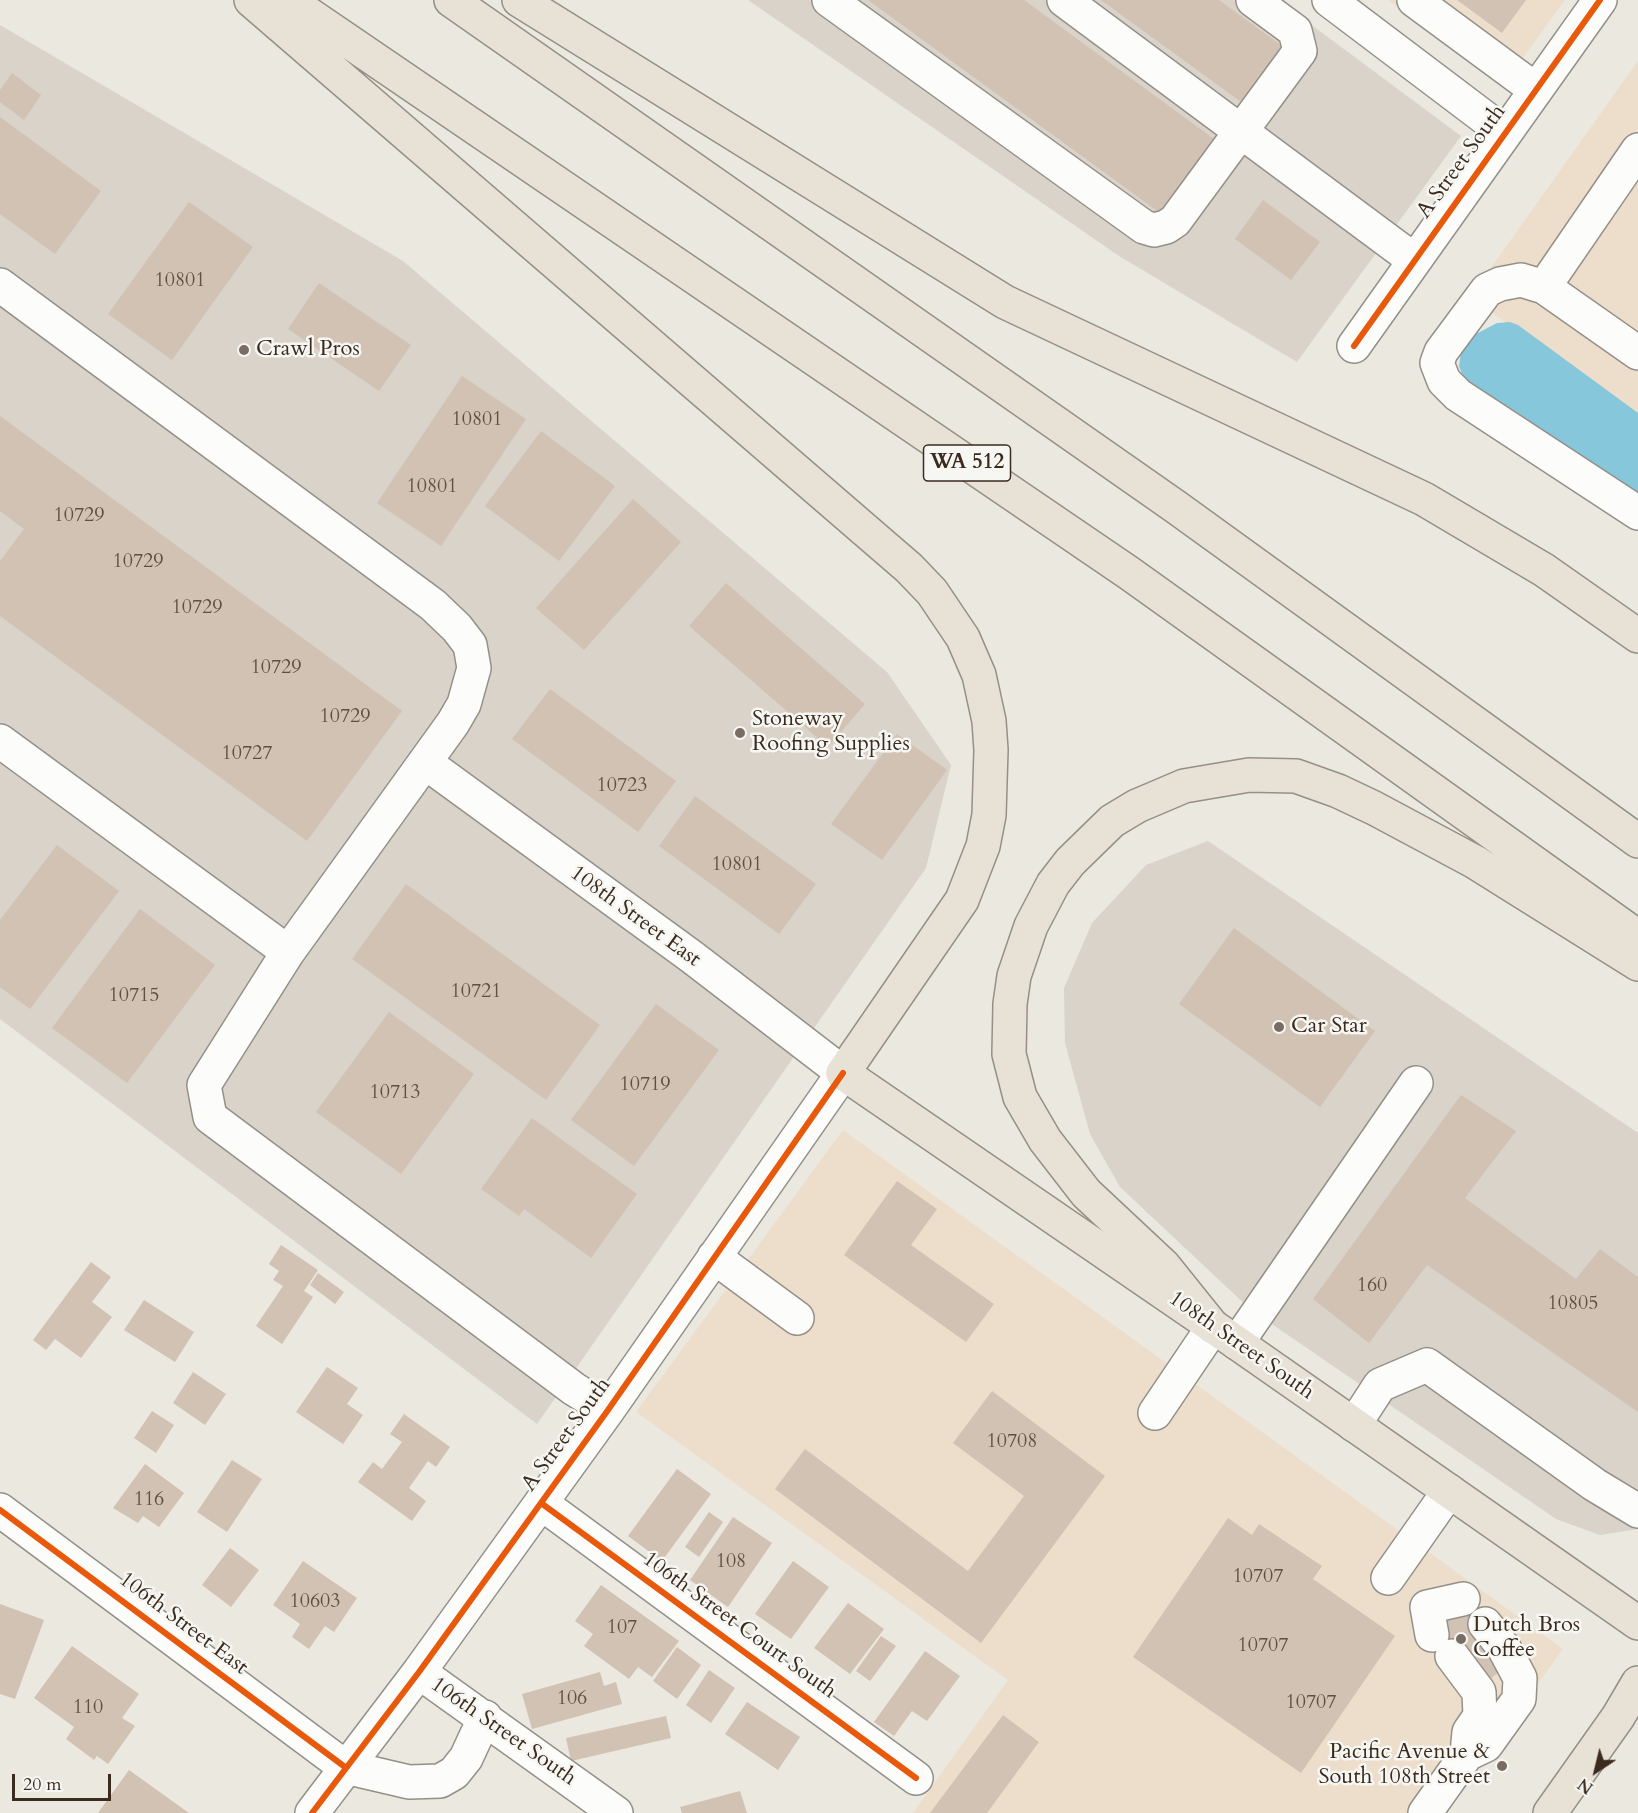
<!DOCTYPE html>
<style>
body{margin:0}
#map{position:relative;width:1638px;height:1813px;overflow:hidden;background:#ebe8df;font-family:Cardo,serif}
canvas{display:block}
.north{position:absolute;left:1566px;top:1741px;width:60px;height:60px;-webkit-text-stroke:4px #f6f6f2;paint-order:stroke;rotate:215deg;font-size:16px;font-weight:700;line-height:24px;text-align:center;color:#3b2a1e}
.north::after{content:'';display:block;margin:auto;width:21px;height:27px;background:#3b2a1e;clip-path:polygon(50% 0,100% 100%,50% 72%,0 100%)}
.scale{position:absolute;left:12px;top:1774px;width:99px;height:27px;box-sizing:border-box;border:3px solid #3b2a1e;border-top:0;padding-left:8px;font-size:18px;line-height:21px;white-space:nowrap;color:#3b2a1e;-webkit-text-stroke:4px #f6f6f2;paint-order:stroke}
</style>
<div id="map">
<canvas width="1638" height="1813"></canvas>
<div class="north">N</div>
<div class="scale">20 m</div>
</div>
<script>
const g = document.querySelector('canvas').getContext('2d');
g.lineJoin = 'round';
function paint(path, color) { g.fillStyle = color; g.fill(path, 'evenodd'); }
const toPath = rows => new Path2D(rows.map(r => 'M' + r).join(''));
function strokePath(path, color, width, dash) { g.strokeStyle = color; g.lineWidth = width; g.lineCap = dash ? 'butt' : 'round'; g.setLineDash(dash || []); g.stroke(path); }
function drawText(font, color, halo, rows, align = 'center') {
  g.font = font + ' Cardo,serif'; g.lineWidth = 5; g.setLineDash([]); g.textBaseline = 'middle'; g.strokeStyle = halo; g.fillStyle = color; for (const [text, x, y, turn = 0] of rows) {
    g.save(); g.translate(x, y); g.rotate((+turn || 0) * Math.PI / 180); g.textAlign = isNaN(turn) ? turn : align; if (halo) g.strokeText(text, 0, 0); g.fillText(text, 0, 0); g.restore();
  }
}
paint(toPath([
 [1388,0,1565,0,1504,84],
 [1638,61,1638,417,1470,297],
 [843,1130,1563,1649,1445,1813,913,1813,1008,1680,636,1412]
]), '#eddecb');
paint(toPath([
 [748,0,1278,0,1461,136,1297,362,1119,256],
 [0,25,403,261,887,672,951,765,926,868,537,1424,0,1019],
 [1208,841,1638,1133,1638,1529,1600,1535,1556,1519,1250,1309,1120,1187,1090,1134,1065,1043,1064,988,1092,923,1146,865]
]), '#dad3ca');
paint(toPath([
 [1510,322,1518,325,1638,413,1638,497,1472,388,1463,377,1459,366,1461,352,1465,345,1476,334,1497,323]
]), '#86c7db');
paint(toPath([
 [868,0,1024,0,1214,139,1160,213],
 [1101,0,1219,0,1282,46,1241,102],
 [1457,0,1526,0,1502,33],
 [12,73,41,95,24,120,0,102,0,90],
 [0,117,101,191,55,254,0,214],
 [1263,200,1320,242,1291,280,1235,239],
 [189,202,253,247,172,360,108,314],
 [319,283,411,345,379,391,288,329],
 [462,376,526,419,441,546,377,503],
 [0,416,402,711,307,841,0,616,0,561,24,529,0,511],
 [541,431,615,486,559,561,485,506],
 [633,499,681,542,584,650,536,608],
 [726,583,865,704,828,747,689,626],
 [550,689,676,781,638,832,512,739],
 [897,734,947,770,882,860,831,824],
 [695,796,816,884,779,934,659,846],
 [57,845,119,891,30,1009,0,987,0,920],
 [406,884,600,1025,546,1100,352,959],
 [140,909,215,965,127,1083,52,1028],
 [1234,928,1375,1031,1320,1107,1179,1004],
 [656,1004,719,1050,634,1166,571,1120],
 [389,1012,474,1074,401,1174,316,1112],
 [1461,1095,1516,1131,1465,1198,1576,1279,1600,1249,1638,1277,1638,1412,1427,1265,1369,1343,1313,1299],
 [532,1118,637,1194,591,1258,524,1209,519,1216,481,1189],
 [897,1181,937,1209,911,1245,994,1304,966,1342,844,1255],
 [281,1245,318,1270,304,1291,313,1297,282,1344,256,1326,283,1286,273,1280,279,1271,269,1264],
 [91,1262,111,1277,92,1302,112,1317,81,1358,55,1339,46,1350,33,1340],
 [318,1273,344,1292,335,1304,310,1285],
 [144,1300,194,1332,175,1362,124,1330],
 [327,1367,358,1388,347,1404,363,1415,343,1444,296,1412],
 [193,1372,226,1394,205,1425,173,1403],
 [992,1391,1105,1476,981,1643,775,1489,805,1449,968,1571,1024,1496,953,1443],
 [152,1411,174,1425,156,1453,134,1438],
 [404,1414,450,1447,436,1467,428,1461,409,1488,426,1501,412,1521,358,1482,373,1462,382,1469,402,1442,390,1434],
 [232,1460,262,1479,227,1532,197,1512],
 [145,1464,184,1493,159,1527,143,1516,138,1523,113,1508],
 [677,1469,711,1494,662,1561,628,1536],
 [709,1512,723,1522,699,1557,685,1547],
 [733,1517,772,1543,728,1607,690,1580],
 [1228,1518,1252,1535,1259,1524,1322,1566,1313,1579,1395,1636,1301,1773,1133,1657],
 [230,1548,259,1570,231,1607,202,1585],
 [303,1561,357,1598,334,1632,325,1626,309,1649,292,1637,300,1624,273,1605],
 [793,1561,829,1587,791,1639,755,1614],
 [601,1585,679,1641,652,1677,638,1667,629,1679,584,1646,593,1634,575,1621],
 [848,1603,884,1629,850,1674,814,1648],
 [0,1604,44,1620,15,1699,0,1694],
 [1462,1608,1478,1627,1504,1667,1486,1683,1435,1631],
 [881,1636,896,1646,870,1681,856,1671],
 [72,1646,139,1694,122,1718,135,1726,108,1764,97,1756,94,1760,66,1739,74,1727,34,1698],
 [677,1647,701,1665,677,1699,653,1681],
 [925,1651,960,1676,927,1721,912,1711,894,1736,874,1722],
 [709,1670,735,1688,711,1723,686,1705],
 [600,1672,604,1686,616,1682,622,1704,532,1729,522,1694],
 [747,1702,800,1737,778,1770,725,1734],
 [1003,1715,1039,1742,987,1813,930,1813],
 [666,1716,671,1738,571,1761,566,1738],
 [129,1770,189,1813,98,1813],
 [740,1791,747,1813,682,1813,680,1807]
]), '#d1c2b4');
const minor = toPath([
 [829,0,1144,227,1154,230,1166,227,1175,221,1300,51,1295,31,1253,0],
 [1064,0,1414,260],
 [1329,0,1505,133],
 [1414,0,1536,90],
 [1638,150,1544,287,1638,353],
 [0,285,433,605,457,628,470,645,474,668,464,704,453,723,288,952,204,1085,210,1117,574,1389,608,1410],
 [1544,287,1521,280,1500,284,1487,290,1441,352,1437,363,1444,381,1458,395,1638,513],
 [1354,346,1600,0],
 [0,741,288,952],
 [714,1257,797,1318],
 [1237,1343,1416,1083],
 [1155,1413,1213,1327],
 [1354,1425,1380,1385,1427,1365,1595,1485,1638,1511],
 [541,1503,916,1778],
 [0,1510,345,1767,409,1782,440,1781,454,1773,466,1758,485,1717],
 [1388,1578,1449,1491],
 [1432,1635,1427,1607,1463,1599],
 [1452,1656,1479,1692,1480,1716,1469,1732,1467,1754],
 [419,1672,616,1813],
 [312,1813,419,1672,608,1410,843,1073,692,957,426,763],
 [1425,1813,1467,1754,1486,1745,1519,1699,1520,1678,1504,1648,1485,1624]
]);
const major = toPath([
 [843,1073,1237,1343,1638,1623],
 [1550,1813,1618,1717,1638,1683]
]);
const highway = toPath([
 [251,0,909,568,932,592,963,638,979,675,989,721,991,750,989,815,983,846,962,900,843,1073],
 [288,0,1129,573,1638,937],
 [451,0,1176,507,1638,841],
 [519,0,1005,302,1424,499,1544,570,1638,636],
 [1213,1327,1164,1266,1086,1193,1045,1140,1020,1097,1009,1054,1010,1004,1014,976,1031,926,1053,884,1070,862,1112,821,1137,806,1184,786,1249,775,1296,776,1338,791,1374,808,1475,862,1638,964]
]);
strokePath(minor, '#949089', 36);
strokePath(major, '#949089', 36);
strokePath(highway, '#949089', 36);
strokePath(minor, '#fcfcfa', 33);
strokePath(major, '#e8e2d6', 33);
strokePath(highway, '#e8e2d6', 33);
strokePath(toPath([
 [1354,346,1600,0],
 [541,1503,916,1778],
 [0,1510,345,1767],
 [312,1813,419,1672,608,1410,843,1073]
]), '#e8590c', 6);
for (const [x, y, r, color] of [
 [244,350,6,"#796c62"],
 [740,733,6,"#796c62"],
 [1279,1027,6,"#796c62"],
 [1461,1639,6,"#796c62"],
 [1502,1766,6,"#796c62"]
]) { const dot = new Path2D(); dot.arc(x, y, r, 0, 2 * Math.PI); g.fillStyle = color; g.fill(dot); strokePath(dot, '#f6f6f2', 2); }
drawText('20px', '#605044', null, [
 ["10801",180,281],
 ["10801",477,420],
 ["10801",432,487],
 ["10729",79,516],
 ["10729",138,562],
 ["10729",197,608],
 ["10729",276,668],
 ["10729",345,717],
 ["10727",247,754],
 ["10723",622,786],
 ["10801",737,865],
 ["10721",476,992],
 ["10715",134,996],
 ["10719",645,1085],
 ["10713",395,1093],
 ["160",1372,1286],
 ["10805",1573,1304],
 ["10708",1012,1442],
 ["116",149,1500],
 ["108",731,1562],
 ["10707",1258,1577],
 ["10603",315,1602],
 ["107",622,1628],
 ["10707",1263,1646],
 ["106",572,1699],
 ["10707",1311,1703],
 ["110",88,1708]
]);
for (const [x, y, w] of [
 [967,463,87]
]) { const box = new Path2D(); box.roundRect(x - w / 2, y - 18, w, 36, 4.5); g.fillStyle = '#f6f6f2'; g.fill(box); strokePath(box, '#3b2a1e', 1.5); }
drawText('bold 21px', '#3b2a1e', null, [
 ["WA 512",967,463]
]);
drawText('22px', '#3b2a1e', '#f6f6f2', [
 ["A Street South",1462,162,-54],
 ["108th Street East",635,917,36],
 ["108th Street South",1241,1346,35],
 ["A Street South",567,1435,-54],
 ["106th Street East",183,1624,37],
 ["106th Street Court South",739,1626,36],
 ["106th Street South",503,1732,35]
]);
drawText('22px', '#3b2a1e', '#f6f6f2', [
 ["Crawl Pros",256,350],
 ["Stoneway",752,720],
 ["Roofing Supplies",752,745],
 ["Car Star",1291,1027],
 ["Dutch Bros",1473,1626],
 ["Coffee",1473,1651],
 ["Pacific Avenue &",1490,1753,"right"],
 ["South 108th Street",1490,1778,"right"]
], 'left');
</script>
